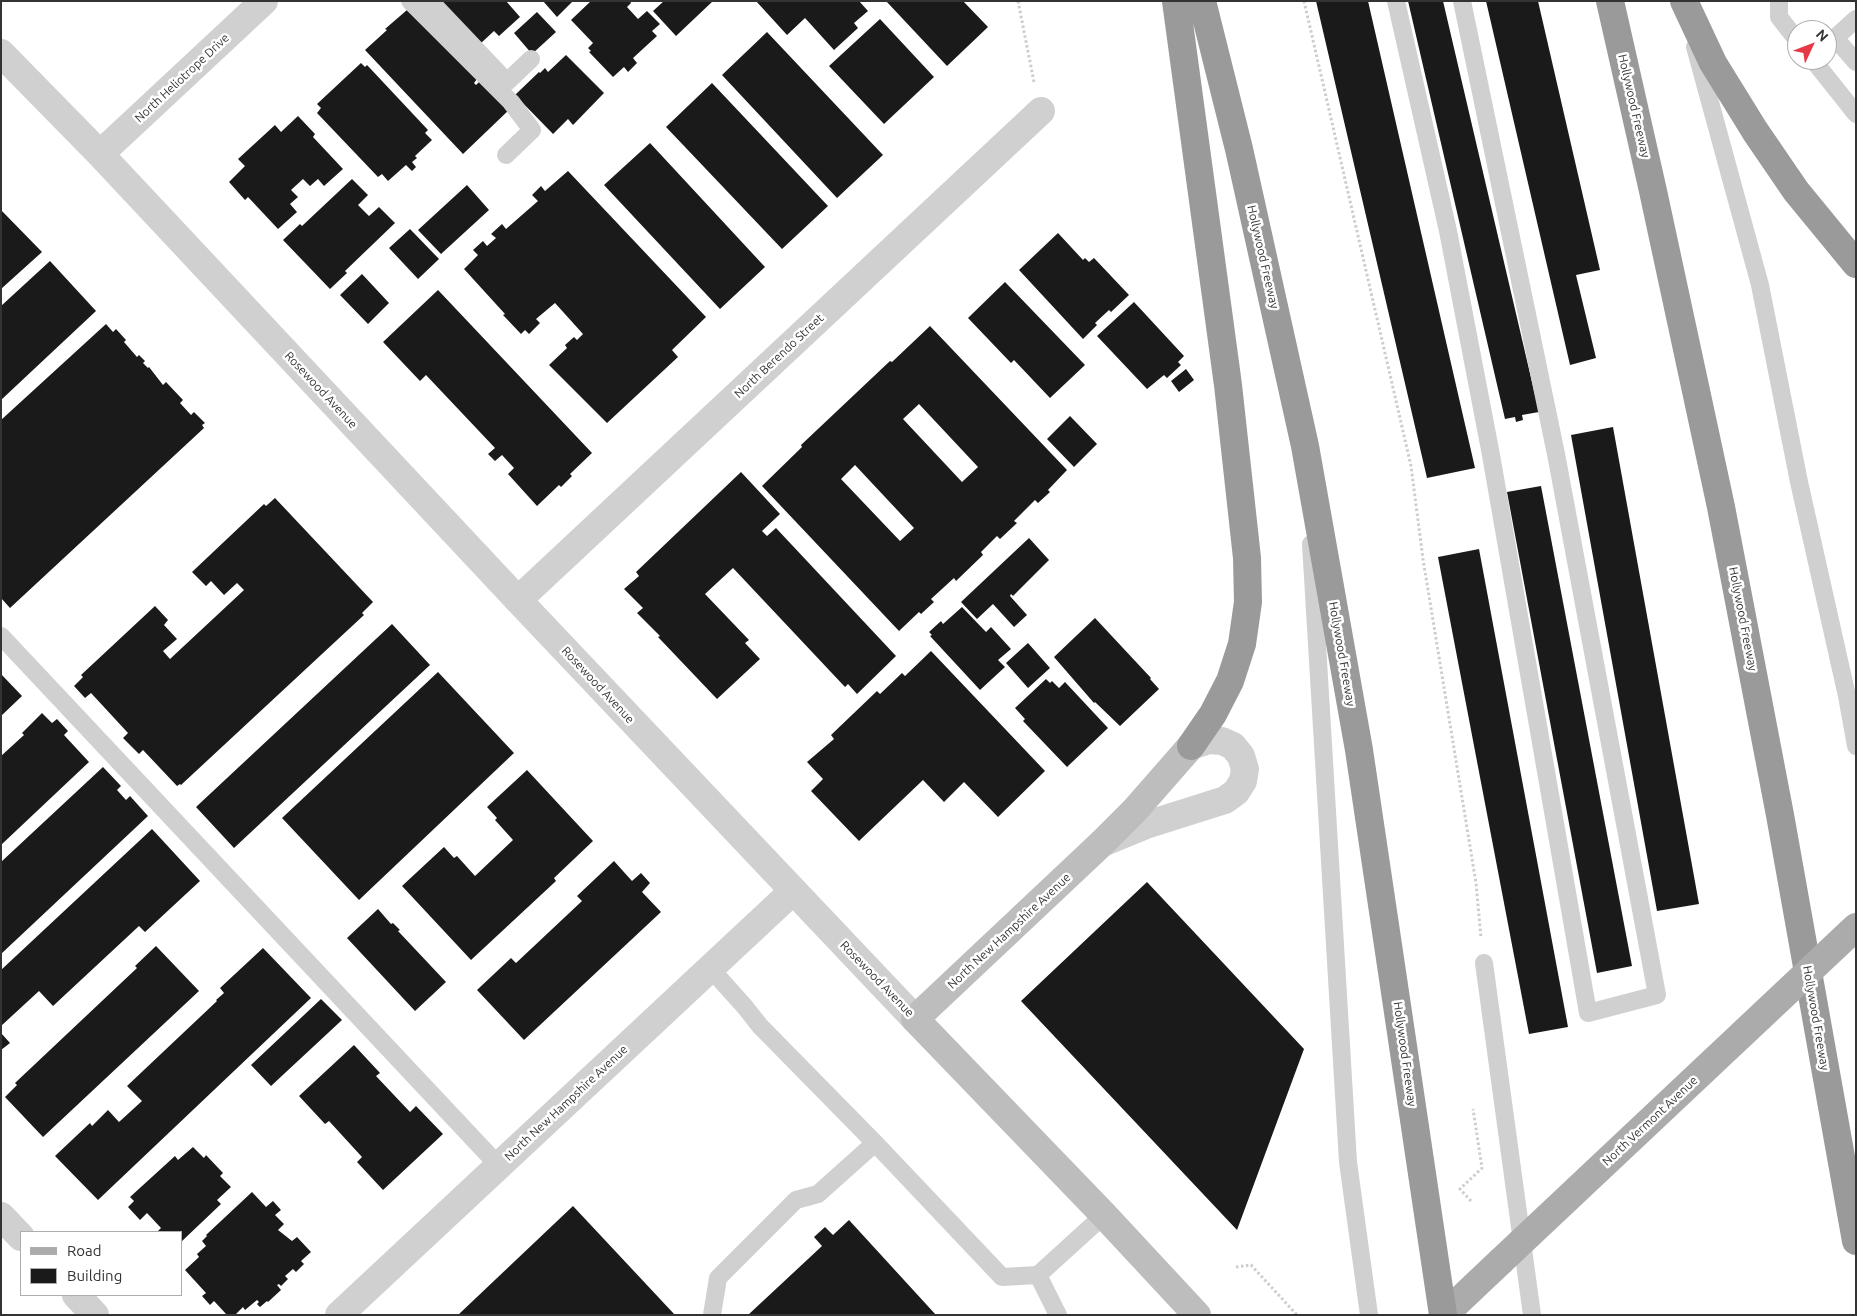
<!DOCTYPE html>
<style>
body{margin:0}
#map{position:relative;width:1857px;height:1316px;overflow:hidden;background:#fff;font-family:Ubuntu,sans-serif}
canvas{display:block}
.frame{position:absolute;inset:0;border:2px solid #333;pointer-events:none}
.legend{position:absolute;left:20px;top:1231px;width:162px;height:65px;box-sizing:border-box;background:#fff;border:1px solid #adadad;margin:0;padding:6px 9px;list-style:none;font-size:15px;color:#333}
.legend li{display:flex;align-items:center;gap:10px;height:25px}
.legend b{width:25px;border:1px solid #adadad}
.north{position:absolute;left:1787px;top:20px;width:50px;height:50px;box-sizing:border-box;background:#fff;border:1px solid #adadad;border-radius:50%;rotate:47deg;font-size:14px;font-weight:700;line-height:20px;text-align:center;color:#333}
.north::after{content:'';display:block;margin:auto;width:18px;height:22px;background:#e63946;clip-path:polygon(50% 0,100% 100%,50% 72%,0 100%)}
</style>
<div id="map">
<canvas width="1857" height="1316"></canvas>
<div class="frame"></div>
<ul class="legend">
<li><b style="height:6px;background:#ababab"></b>Road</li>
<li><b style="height:14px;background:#1a1a1a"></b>Building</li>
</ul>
<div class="north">N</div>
</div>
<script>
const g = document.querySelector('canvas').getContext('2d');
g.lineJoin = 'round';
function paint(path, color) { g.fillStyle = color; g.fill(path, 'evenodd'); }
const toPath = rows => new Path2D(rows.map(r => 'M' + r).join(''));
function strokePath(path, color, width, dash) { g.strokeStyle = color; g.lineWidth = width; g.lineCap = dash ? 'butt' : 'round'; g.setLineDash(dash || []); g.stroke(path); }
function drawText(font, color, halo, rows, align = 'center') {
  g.font = font + ' Ubuntu,sans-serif'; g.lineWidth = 5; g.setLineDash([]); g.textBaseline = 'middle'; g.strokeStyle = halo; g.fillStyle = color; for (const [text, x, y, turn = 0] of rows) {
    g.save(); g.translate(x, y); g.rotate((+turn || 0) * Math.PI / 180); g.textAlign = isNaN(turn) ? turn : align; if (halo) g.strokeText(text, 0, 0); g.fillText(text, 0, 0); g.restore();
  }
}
paint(toPath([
 [441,1,506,1,520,17,499,36,494,31,480,44],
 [543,1,573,1,557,17],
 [591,1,630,1,631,3,627,7,638,19,647,11,660,24,652,31,657,36,633,58,637,63,628,72,624,67,613,77,589,52,591,51,588,48,593,43,571,20],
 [664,1,713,1,676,36,653,11],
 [756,1,859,1,868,11,854,23,858,28,834,50,805,18,787,35],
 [886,1,963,1,988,27,947,66],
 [1316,1,1368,1,1475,468,1427,478],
 [1408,1,1443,1,1539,412,1522,415,1523,420,1516,422,1515,417,1505,419],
 [1486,1,1538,1,1600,270,1576,275,1596,358,1570,365],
 [407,10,423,26,426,24,477,79,474,83,476,85,483,78,511,108,463,154,365,50,387,30,385,29],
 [537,12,556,32,532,54,514,33],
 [880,19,934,77,884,124,829,66],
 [767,32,883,155,837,198,722,75],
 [566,55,604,93,573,125,568,119,553,134,515,95,539,72,540,73,545,68,548,72],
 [361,63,365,67,367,65,428,130,425,133,432,140,415,156,417,158,412,162,416,167,412,171,406,165,388,181,382,174,378,177,317,113,321,108,317,104],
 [712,83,828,206,782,249,666,127],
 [298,116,315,134,313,137,343,169,324,186,318,179,310,186,303,179,291,190,298,197,290,204,297,212,278,229,248,197,245,200,229,182,245,166,238,159,275,125,281,132],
 [650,143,765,267,720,309,604,185],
 [568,171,706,317,672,350,678,357,607,423,549,365,567,348,565,345,574,337,577,340,583,334,555,303,536,319,540,323,529,334,525,330,521,334,503,315,505,314,464,269,478,255,473,250,483,241,487,246,496,238,491,234,502,224,506,229,538,201,532,195,541,186,545,191],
 [352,179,368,195,358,205,369,216,379,207,395,223,345,271,347,273,330,289,283,240,300,224,302,226],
 [467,185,489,210,441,254,418,230],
 [1,210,42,252,1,289],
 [410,229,439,259,418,279,389,248],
 [1058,233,1083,260,1085,258,1089,262,1094,258,1129,295,1111,312,1109,310,1095,323,1097,325,1083,339,1019,270],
 [50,261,96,311,1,400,1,306],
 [362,274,389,303,368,324,340,295],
 [1005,282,1085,365,1050,398,1014,360,1011,363,968,318],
 [438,290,592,453,570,474,572,476,561,487,559,485,537,506,508,474,514,468,502,455,495,461,488,454,495,448,426,375,420,381,383,342],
 [1134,302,1184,356,1178,362,1181,365,1167,378,1164,375,1147,389,1097,336],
 [106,324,113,332,116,329,126,340,124,342,137,357,139,355,145,361,143,363,148,368,149,367,163,385,166,382,183,400,180,403,191,415,194,412,205,423,202,425,204,428,10,608,1,598,1,420],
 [930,326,1067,470,1048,490,1050,492,1038,503,1035,500,1014,521,1017,523,1000,539,997,536,981,552,983,555,956,581,954,578,931,599,934,602,921,614,919,612,899,631,762,486,802,447,801,445,890,361,892,362],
 [919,404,978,467,962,482,903,419],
 [855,465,914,528,900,541,841,479],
 [1186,369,1194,380,1179,392,1171,381],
 [1070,416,1097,444,1074,467,1047,439],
 [1613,427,1699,904,1657,911,1571,435],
 [741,472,780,514,762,531,767,536,776,528,896,656,857,694,848,684,845,687,733,568,705,594,749,640,745,643,760,659,717,699,658,637,660,636,637,613,643,608,624,589,639,576,636,572],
 [1541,486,1632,966,1597,973,1507,492],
 [275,498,373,602,362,613,364,615,181,785,180,784,177,786,143,750,139,754,123,738,128,733,91,693,85,698,74,686,83,677,81,675,155,606,168,620,164,625,177,639,163,651,170,659,244,590,237,583,224,595,211,581,206,586,192,572,264,504,266,506],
 [1029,538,1049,560,1013,596,1011,594,1010,596,1027,615,1014,627,993,604,977,619,961,602],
 [1479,549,1568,1027,1529,1034,1438,557],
 [962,607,986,632,991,627,1011,649,998,660,1005,667,980,690,930,636,932,635,929,632,941,621,943,624],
 [1095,618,1151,678,1150,679,1159,689,1120,726,1095,702,1094,703,1054,657],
 [392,624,430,665,234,848,196,807],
 [1028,643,1050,668,1028,688,1006,663],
 [931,651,1045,771,998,817,964,782,944,802,923,780,859,841,811,791,823,779,807,762,834,739,831,735,877,691,880,694,902,673,905,676],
 [438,672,514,753,359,900,282,818],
 [1,674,22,696,1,716],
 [1046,679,1050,683,1052,681,1059,688,1065,682,1108,728,1067,767,1023,721,1025,719,1015,708],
 [42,713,52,723,57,719,68,731,64,735,89,762,1,845,1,756,24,735,22,733],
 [103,767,121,786,117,790,126,800,130,796,148,816,1,954,1,862],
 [527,770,593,841,554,878,556,881,471,960,402,886,444,847,454,858,457,856,475,876,513,840,495,820,497,818,487,807],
 [152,829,200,881,145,932,139,926,53,1006,39,991,1,1026,1,970],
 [614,861,632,881,641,873,650,883,642,892,661,912,524,1040,477,990,511,958,516,963,582,901,577,896],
 [1147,882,1304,1049,1237,1230,1021,1001],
 [378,909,391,924,393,923,400,930,398,931,446,982,415,1011,347,938],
 [156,946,199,991,43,1137,5,1097,17,1085,15,1083,137,968,135,966],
 [263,948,311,998,98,1200,55,1156,90,1123,92,1126,108,1110,119,1122,142,1101,127,1086,217,1001,216,1000,224,993,220,988],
 [321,999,342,1020,271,1086,251,1065],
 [1,1033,10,1043,1,1050],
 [354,1045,380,1073,376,1076,410,1112,416,1106,443,1134,383,1190,357,1162,362,1157,329,1121,325,1124,299,1096],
 [193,1147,204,1158,206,1155,223,1173,220,1176,231,1187,217,1200,221,1204,181,1242,181,1232,157,1232,161,1228,147,1213,140,1220,128,1207,134,1201,130,1197,175,1156,178,1160],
 [252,1192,266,1207,273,1201,281,1210,275,1215,284,1224,278,1230,292,1241,297,1237,311,1252,301,1261,304,1264,296,1272,293,1269,285,1276,288,1279,281,1286,279,1284,277,1285,281,1290,268,1302,267,1301,260,1307,257,1304,259,1302,257,1300,245,1310,243,1307,235,1315,227,1315,214,1301,210,1305,202,1296,206,1293,185,1270,199,1257,197,1254,206,1246,202,1241,207,1236,206,1235],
 [573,1206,675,1315,458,1315],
 [849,1220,936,1315,748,1315,822,1246,814,1237,825,1227,833,1235]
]), '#1a1a1a');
strokePath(toPath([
 [1018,1,1034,82],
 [1304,1,1411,466,1423,559,1476,883,1481,938],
 [1471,1201,1460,1189,1482,1168,1473,1109],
 [1236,1267,1251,1265,1297,1315]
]), '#cdcdcd', 3, [2.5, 2.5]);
strokePath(toPath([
 [410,1,511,102,532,130,506,155],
 [430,1,507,82,531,59],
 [1396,1,1448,231,1491,455,1588,1013,1657,995,1556,454,1462,1],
 [1779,1,1779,17,1797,40],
 [1856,19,1835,38,1856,62],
 [1695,47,1760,285,1799,482,1847,696,1856,746],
 [1813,60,1856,114],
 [1311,544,1348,1162,1369,1315],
 [1,636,498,1165],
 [1484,963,1532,1315],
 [711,969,745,1007,760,1026,875,1143,1002,1277,1038,1275,1104,1215],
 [1038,1275,1058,1315],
 [712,1315,718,1278,796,1200,818,1194,875,1143]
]), '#d0d0d0', 18);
strokePath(toPath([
 [518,600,1041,111],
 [1102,843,1146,825,1225,800,1236,792,1243,781,1245,769,1241,756,1233,746,1222,741,1209,740,1191,746],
 [339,1315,793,891]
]), '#d0d0d0', 28);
strokePath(toPath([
 [1,53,100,154,518,600,915,1019],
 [100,154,264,1],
 [1,1216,21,1237],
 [76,1295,95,1315]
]), '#d0d0d0', 28);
strokePath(toPath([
 [1191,746,1135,810,1102,843,915,1019,1104,1215,1197,1315]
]), '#bdbdbd', 28);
strokePath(toPath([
 [1444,1315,1501,1261]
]), '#ababab', 28);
strokePath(toPath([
 [1176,1,1228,385,1247,558,1248,602,1242,644,1230,681,1213,714,1191,746],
 [1202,1,1239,149,1305,446,1359,750,1443,1315],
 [1610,1,1653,191,1721,507,1780,815,1856,1241],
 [1684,1,1713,63,1755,131,1796,191,1856,264]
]), '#9a9a9a', 28);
strokePath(toPath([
 [1501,1261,1856,927]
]), '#ababab', 28);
drawText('12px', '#333', '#fff', [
 ["North Heliotrope Drive",182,78,-43],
 ["Hollywood Freeway",1634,106,77],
 ["Hollywood Freeway",1263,257,77],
 ["North Berendo Street",779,356,-43],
 ["Rosewood Avenue",321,390,47],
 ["Hollywood Freeway",1743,619,79],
 ["Hollywood Freeway",1342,654,80],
 ["Rosewood Avenue",598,685,47],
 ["North New Hampshire Avenue",1009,931,-43],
 ["Rosewood Avenue",877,979,46],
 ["Hollywood Freeway",1816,1018,80],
 ["Hollywood Freeway",1405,1054,82],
 ["North New Hampshire Avenue",566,1103,-43],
 ["North Vermont Avenue",1650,1121,-43]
]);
</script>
